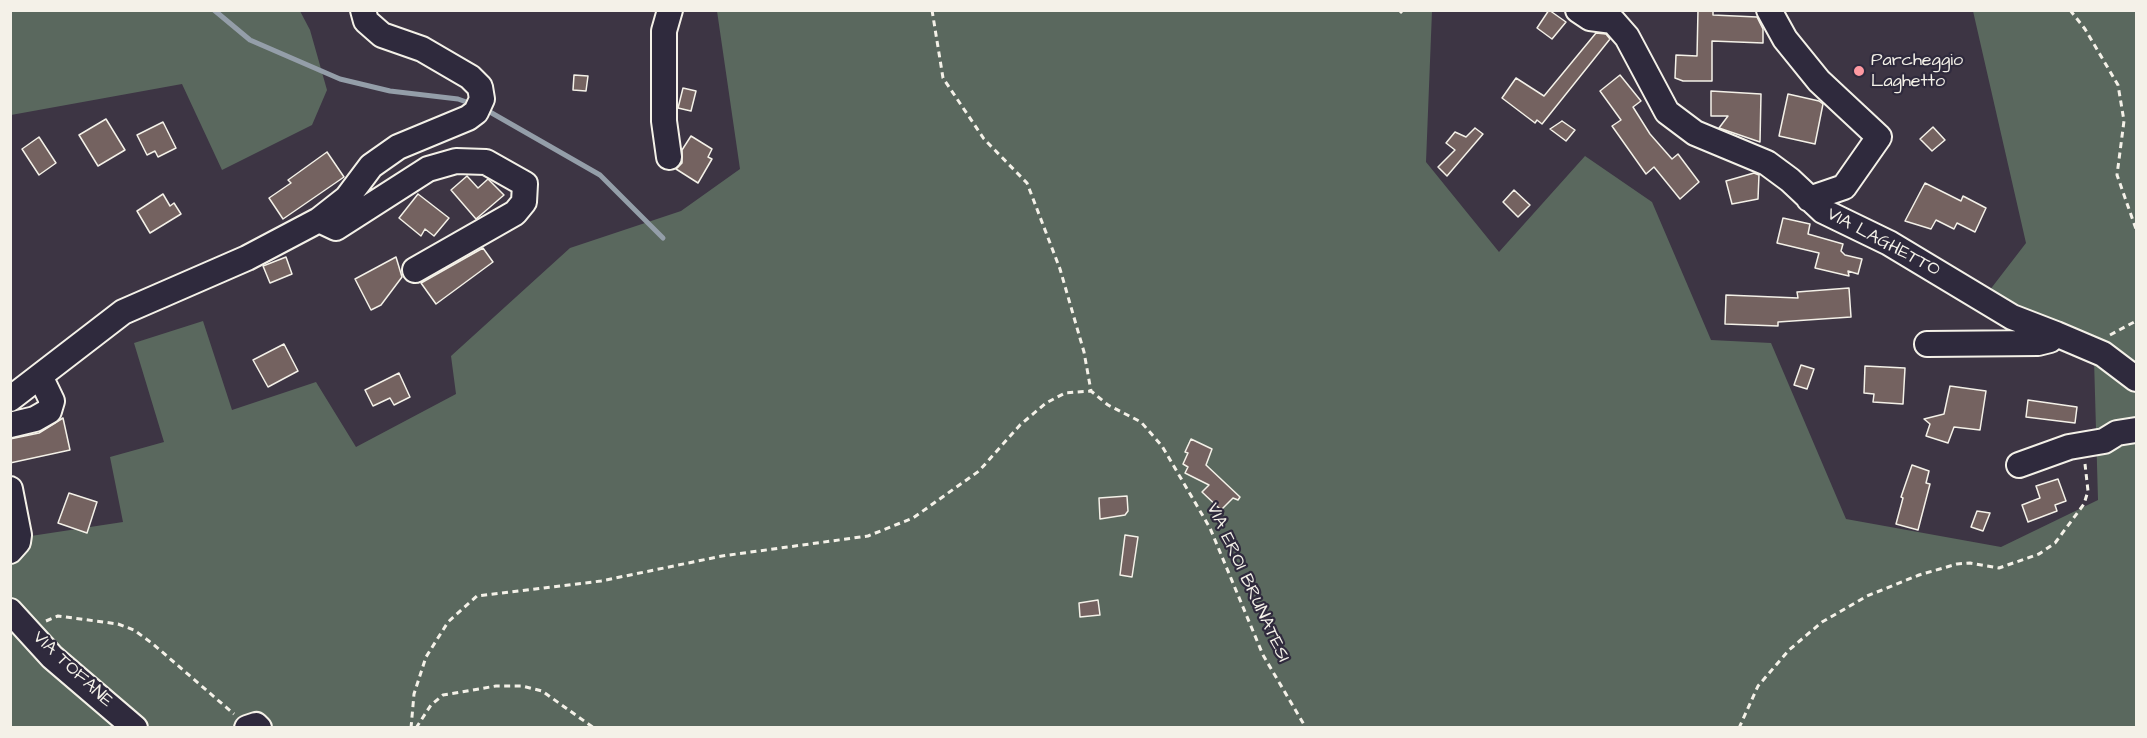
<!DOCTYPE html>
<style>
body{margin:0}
#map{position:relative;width:2147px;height:738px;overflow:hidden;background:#3d3544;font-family:"Architects Daughter",sans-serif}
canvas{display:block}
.frame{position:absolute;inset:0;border:12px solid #f4f1e8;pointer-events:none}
</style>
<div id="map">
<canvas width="2147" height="738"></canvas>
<div class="frame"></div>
</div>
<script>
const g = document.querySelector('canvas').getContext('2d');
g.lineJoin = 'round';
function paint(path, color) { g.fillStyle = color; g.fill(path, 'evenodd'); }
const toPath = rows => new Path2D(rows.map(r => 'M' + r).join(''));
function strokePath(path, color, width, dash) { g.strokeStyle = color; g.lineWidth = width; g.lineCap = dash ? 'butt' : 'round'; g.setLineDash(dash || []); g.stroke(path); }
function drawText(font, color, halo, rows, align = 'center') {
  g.font = font + ' "Architects Daughter",sans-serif'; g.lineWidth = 4.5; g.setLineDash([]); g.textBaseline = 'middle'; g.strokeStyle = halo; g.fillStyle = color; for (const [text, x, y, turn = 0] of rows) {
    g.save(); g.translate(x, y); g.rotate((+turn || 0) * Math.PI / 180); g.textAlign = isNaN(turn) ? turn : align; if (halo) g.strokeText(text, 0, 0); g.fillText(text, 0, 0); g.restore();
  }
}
paint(toPath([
 [11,10,300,11,310,30,327,90,312,125,222,170,182,84,11,115],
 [717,11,1432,11,1426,162,1499,252,1585,156,1652,202,1711,340,1771,343,1846,519,2001,547,2098,500,2094,359,1986,295,2026,243,1973,11,2136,11,2136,727,11,728,11,539,123,522,110,457,164,442,134,343,203,321,232,410,316,382,356,447,456,394,451,356,570,248,681,211,740,169]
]), '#5a685e');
strokePath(toPath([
 [214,10,250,40,340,79,390,91,458,99,472,104],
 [483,108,600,175,663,238]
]), '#949ea9', 5);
const building = toPath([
 [1549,10,1566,22,1552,39,1537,28,1549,10],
 [1698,10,1713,10,1713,15,1757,17,1763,29,1763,43,1712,41,1712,81,1683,81,1675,78,1676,55,1697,56,1698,10],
 [1596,33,1606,34,1610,39,1542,124,1537,120,1535,123,1502,98,1516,78,1544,96,1596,33],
 [574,75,588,76,586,91,573,90,574,75],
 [1620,75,1641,101,1633,107,1650,134,1672,159,1678,154,1699,182,1680,199,1654,167,1646,174,1612,126,1621,120,1600,91,1620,75],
 [683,88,696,91,691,111,678,108,683,88],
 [1711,91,1761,94,1760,142,1719,128,1728,116,1711,116,1711,91],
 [1788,94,1819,101,1823,104,1815,144,1779,136,1788,94],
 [106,119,125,150,98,166,79,135,106,119],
 [1562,121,1575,130,1566,141,1550,129,1562,121],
 [163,122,176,148,158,157,155,151,147,155,137,135,163,122],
 [1933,127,1945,140,1932,151,1920,139,1933,127],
 [1475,128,1483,134,1447,176,1438,167,1455,150,1446,143,1455,132,1466,137,1475,128],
 [691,136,712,149,708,157,712,159,698,183,676,169,682,163,682,150,691,136],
 [39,137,56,163,39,175,22,149,39,137],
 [327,152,344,177,283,219,269,198,291,183,288,180,327,152],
 [1754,173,1759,175,1758,199,1732,204,1726,181,1754,173],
 [467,176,478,188,488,179,504,195,476,219,451,190,467,176],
 [1925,183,1961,201,1963,196,1986,208,1975,232,1957,223,1954,229,1936,220,1931,229,1905,221,1925,183],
 [1514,190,1530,205,1518,217,1503,202,1514,190],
 [163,194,170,206,174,203,181,214,150,233,137,211,163,194],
 [418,194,449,218,434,236,425,229,421,236,399,218,418,194],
 [1783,218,1810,224,1808,234,1843,244,1841,251,1845,255,1862,259,1858,274,1848,271,1849,276,1815,268,1819,253,1777,243,1783,218],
 [483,248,493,262,436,304,421,283,483,248],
 [286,257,292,274,270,283,263,266,286,257],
 [396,257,402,277,381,305,371,310,355,279,396,257],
 [1849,288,1851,317,1778,322,1778,326,1725,324,1726,295,1798,298,1797,292,1849,288],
 [284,344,298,371,268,387,253,360,284,344],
 [1801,365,1814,369,1807,389,1794,385,1801,365],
 [1865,366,1905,368,1903,404,1873,402,1874,394,1864,393,1865,366],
 [399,373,410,397,394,405,390,398,373,406,365,390,399,373],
 [1950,386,1986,391,1980,430,1954,427,1948,443,1926,436,1930,424,1924,419,1944,414,1950,386],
 [2028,400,2077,407,2075,423,2026,417,2028,400],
 [63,418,70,450,10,463,10,439,39,433,63,418],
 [1191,439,1212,449,1206,465,1240,497,1238,500,1233,498,1221,510,1202,492,1209,485,1185,473,1188,467,1183,464,1188,453,1185,452,1191,439],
 [1912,465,1929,471,1926,483,1930,484,1918,530,1896,524,1903,498,1901,497,1912,465],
 [2058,479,2066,501,2055,505,2057,511,2028,522,2022,505,2040,498,2036,486,2058,479],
 [69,493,97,502,87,533,58,523,69,493],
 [1127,496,1128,511,1125,515,1100,519,1099,498,1127,496],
 [1977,511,1990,513,1983,531,1971,527,1977,511],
 [1125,535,1138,537,1132,577,1120,575,1125,535],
 [1098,600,1100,615,1080,617,1079,603,1098,600]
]);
paint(building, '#746260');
strokePath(building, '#f4f1e8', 1.5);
const minor = toPath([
 [1578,10,1590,18,1613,21,1627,37,1667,112,1695,133,1767,163,1790,180,1823,211,1889,243,2012,317,2056,334,2050,340,2038,343,1927,344],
 [1769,10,1785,39,1819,81,1879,137,1844,187,1809,199],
 [669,157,664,121,664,31,670,10],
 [319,220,336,228,428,169,456,161,486,162,525,184,524,202,515,213,415,270],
 [2056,334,2103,354,2136,379],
 [10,399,123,312,247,258,319,220,347,198,371,166,398,147,468,118,476,112,482,99,480,87,470,77,422,49,382,35,366,21,363,10],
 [10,425,35,419,49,411,52,401,40,376],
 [2019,465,2069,447,2104,441,2117,433,2136,430],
 [10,489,19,535,18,542,10,551],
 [10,611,52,657,135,728],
 [247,728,256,725,259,728]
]);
strokePath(minor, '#f4f1e8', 28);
strokePath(toPath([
 [932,10,943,78,984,139,1027,183,1060,269,1084,352,1091,391,1108,405,1141,422,1162,446,1210,528,1263,655,1306,728],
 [2070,10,2085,29,2118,85,2124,121,2117,175,2136,229],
 [1400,13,1403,10],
 [2110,335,2136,321],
 [46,621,58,616,118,624,134,630,153,644,234,714],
 [411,728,414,694,426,657,448,622,477,596,601,581,722,556,868,536,913,518,979,471,1020,425,1046,403,1065,393,1091,391],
 [416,728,431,705,443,695,496,686,522,686,542,691,594,728],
 [1739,728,1758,686,1789,650,1822,622,1867,596,1919,575,1957,564,1970,563,1999,568,2039,554,2055,543,2084,504,2088,491,2085,464]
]), '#f4f1e8', 3, [6, 4.5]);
strokePath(minor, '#2f2a3d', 24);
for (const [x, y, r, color] of [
 [1859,71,6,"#ff9aa2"]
]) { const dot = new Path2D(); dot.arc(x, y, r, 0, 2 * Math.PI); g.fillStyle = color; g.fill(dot); strokePath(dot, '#2f2a3d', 2); }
drawText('18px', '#f4f1e8', '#2f2a3d', [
 ["Parcheggio",1871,61],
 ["Laghetto",1871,82]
], 'left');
drawText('18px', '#f4f1e8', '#2f2a3d', [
 ["VIA LAGHETTO",1883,243,28],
 ["VIA EROI BRUNATESI",1247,583,65],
 ["VIA TOFANE",72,670,43]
]);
</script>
